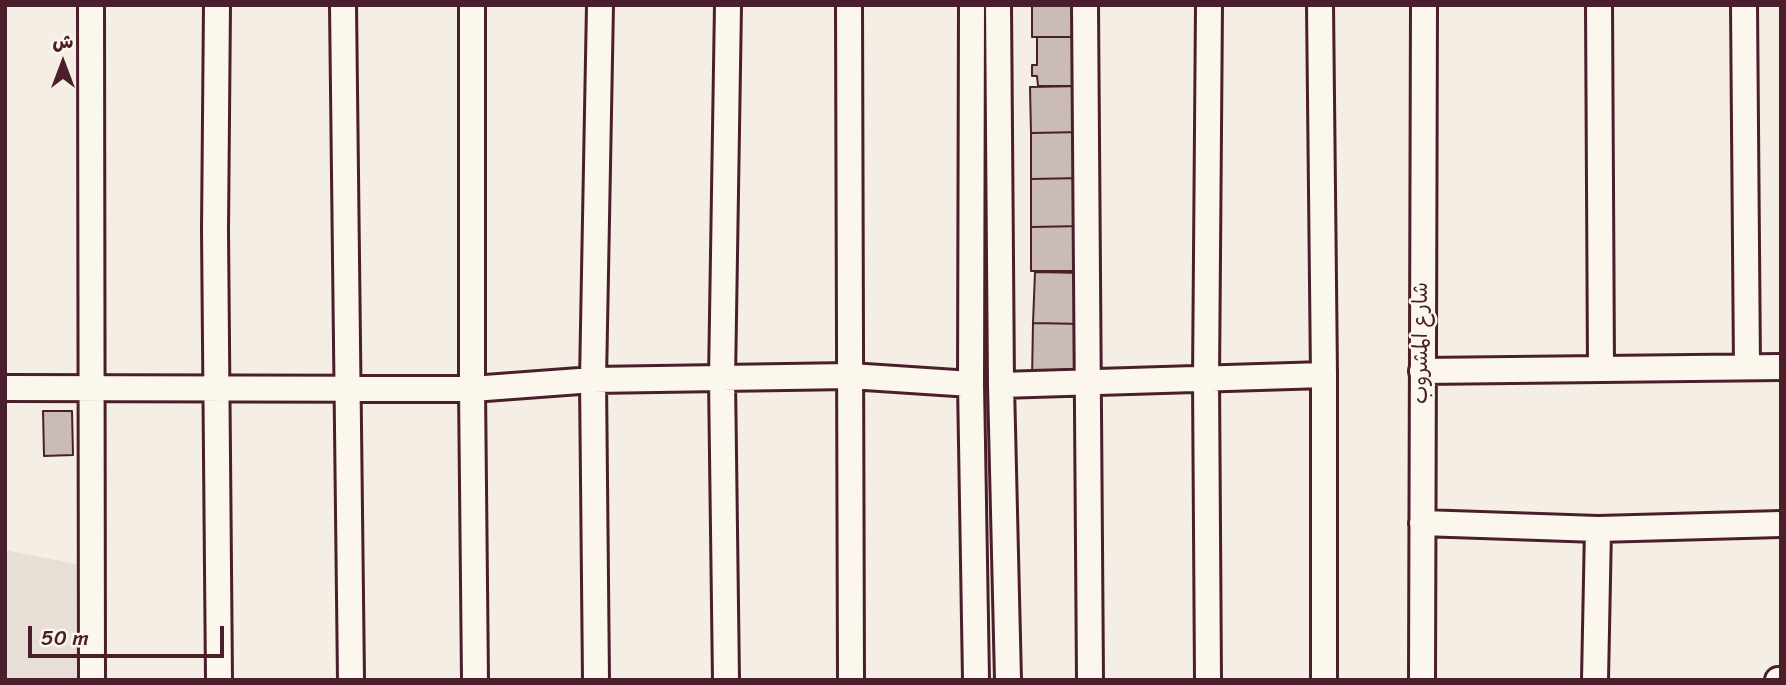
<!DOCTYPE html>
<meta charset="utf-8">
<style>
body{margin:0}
#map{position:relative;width:1786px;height:685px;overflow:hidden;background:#f4eee4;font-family:Sriracha,"Playpen Sans Arabic",sans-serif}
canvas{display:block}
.frame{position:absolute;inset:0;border:7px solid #4a1f2b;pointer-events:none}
.north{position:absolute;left:28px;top:28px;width:70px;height:70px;-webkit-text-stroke:5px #fbf7ec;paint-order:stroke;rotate:0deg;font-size:19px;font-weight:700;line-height:28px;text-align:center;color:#4a1f2b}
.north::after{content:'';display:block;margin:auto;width:24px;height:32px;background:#4a1f2b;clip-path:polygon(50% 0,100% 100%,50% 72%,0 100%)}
.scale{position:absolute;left:28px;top:626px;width:196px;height:32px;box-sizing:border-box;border:4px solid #4a1f2b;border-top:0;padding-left:9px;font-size:21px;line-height:24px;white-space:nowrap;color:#4a1f2b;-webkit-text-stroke:5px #fbf7ec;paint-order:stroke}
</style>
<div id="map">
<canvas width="1786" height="685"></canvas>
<div class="frame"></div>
<div class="north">ش</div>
<div class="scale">50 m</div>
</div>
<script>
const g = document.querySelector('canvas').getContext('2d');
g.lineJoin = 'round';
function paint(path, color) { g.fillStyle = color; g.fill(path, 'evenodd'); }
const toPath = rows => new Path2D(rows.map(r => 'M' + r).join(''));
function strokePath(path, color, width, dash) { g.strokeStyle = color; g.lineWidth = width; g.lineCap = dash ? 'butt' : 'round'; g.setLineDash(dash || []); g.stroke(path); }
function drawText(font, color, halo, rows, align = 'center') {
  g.font = font + ' Sriracha,"Playpen Sans Arabic",sans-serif'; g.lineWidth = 5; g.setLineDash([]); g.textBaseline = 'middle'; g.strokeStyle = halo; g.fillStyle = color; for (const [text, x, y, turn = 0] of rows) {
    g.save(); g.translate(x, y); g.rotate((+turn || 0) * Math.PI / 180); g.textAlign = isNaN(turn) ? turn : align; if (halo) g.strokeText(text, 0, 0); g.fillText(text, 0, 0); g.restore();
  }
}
paint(toPath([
 [5,550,86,566,87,680,5,680]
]), '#e7dfd6');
const building = toPath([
 [1032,5,1082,5,1082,37,1032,37,1032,5],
 [1037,37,1082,37,1082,86,1038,86,1037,76,1032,76,1032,65,1037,65,1037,37],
 [1082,86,1083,132,1031,133,1030,87,1082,86],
 [1083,132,1083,178,1031,179,1031,133,1083,132],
 [1083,178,1084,226,1031,227,1031,179,1083,178],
 [1084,226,1084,271,1031,271,1031,227,1084,226],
 [1035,272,1084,273,1084,324,1033,323,1035,272],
 [1033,323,1084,324,1082,380,1032,379,1033,323],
 [43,411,72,411,73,455,44,456,43,411]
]);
paint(building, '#cabbb6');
strokePath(building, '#4a1f2b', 2);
const minor = toPath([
 [91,5,92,680],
 [217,5,215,230,219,680],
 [343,5,351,680],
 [472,5,472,389,475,680],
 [849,5,851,680],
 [972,5,971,384,976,680],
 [998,5,1001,385,1008,680],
 [1085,5,1090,680],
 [1320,5,1324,375,1324,680],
 [1599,5,1601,368],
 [1744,5,1747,367],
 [1422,371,1781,367],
 [1001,385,1324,375],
 [5,388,472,389,593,380,850,376,971,384],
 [1422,523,1598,529,1781,524],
 [596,680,593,380,600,5],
 [726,680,722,379,728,5],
 [1208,680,1206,379,1209,5],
 [1422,680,1424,5],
 [1595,680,1598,529],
 [1778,680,1781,680]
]);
strokePath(minor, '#4a1f2b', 30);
strokePath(minor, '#fbf7ec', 24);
drawText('21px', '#4a1f2b', '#fbf7ec', [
 ["شارع المشروب",1422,343,-90]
]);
</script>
